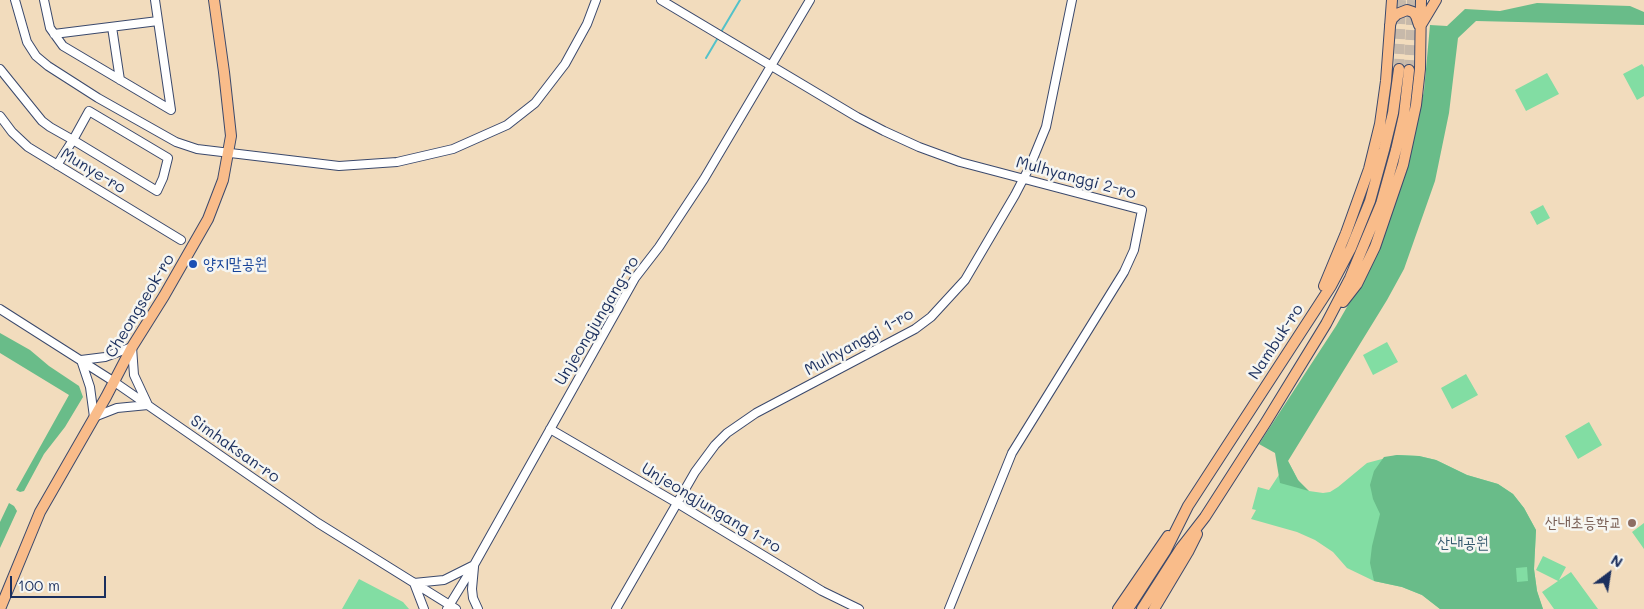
<!DOCTYPE html>
<meta charset="utf-8">
<style>
body{margin:0}
#map{position:relative;width:1644px;height:609px;overflow:hidden;background:#f2dcbd;font-family:Mali,sans-serif}
canvas{display:block}
.north{position:absolute;left:1584px;top:549px;width:50px;height:50px;-webkit-text-stroke:4px #f6f6f2;paint-order:stroke;rotate:31deg;font-size:14px;font-weight:700;line-height:20px;text-align:center;color:#1b2f5e}
.north::after{content:'';display:block;margin:auto;width:18px;height:22px;background:#1b2f5e;clip-path:polygon(50% 0,100% 100%,50% 72%,0 100%)}
.scale{position:absolute;left:10px;top:576px;width:96px;height:22px;box-sizing:border-box;border:2px solid #1b2f5e;border-top:0;padding-left:6px;font-size:15px;line-height:18px;white-space:nowrap;color:#1b2f5e;-webkit-text-stroke:4px #f6f6f2;paint-order:stroke}
</style>
<div id="map">
<canvas width="1644" height="609"></canvas>
<div class="north">N</div>
<div class="scale">100 m</div>
</div>
<script>
const g = document.querySelector('canvas').getContext('2d');
g.lineJoin = 'round';
function paint(path, color) { g.fillStyle = color; g.fill(path, 'evenodd'); }
const toPath = rows => new Path2D(rows.map(r => 'M' + r).join(''));
function strokePath(path, color, width, dash) { g.strokeStyle = color; g.lineWidth = width; g.lineCap = dash ? 'butt' : 'round'; g.setLineDash(dash || []); g.stroke(path); }
function drawText(font, color, halo, rows, align = 'center') {
  g.font = font + ' Mali,"Poor Story",sans-serif'; g.lineWidth = 5; g.setLineDash([]); g.textBaseline = 'middle'; g.strokeStyle = halo; g.fillStyle = color; for (const [text, x, y, turn = 0] of rows) {
    g.save(); g.translate(x, y); g.rotate((+turn || 0) * Math.PI / 180); g.textAlign = isNaN(turn) ? turn : align; if (halo) g.strokeText(text, 0, 0); g.fillText(text, 0, 0); g.restore();
  }
}
paint(toPath([
 [1642,64,1644,67,1644,96,1637,100,1623,74],
 [1547,73,1559,94,1526,111,1515,90],
 [1543,205,1550,218,1537,225,1530,212],
 [1387,342,1398,362,1373,375,1363,355],
 [1466,374,1478,395,1452,409,1441,388],
 [1589,422,1602,445,1578,459,1565,436],
 [1397,455,1419,456,1436,460,1467,475,1498,484,1513,494,1524,508,1536,530,1534,569,1537,591,1543,609,1440,609,1422,595,1402,587,1374,581,1347,568,1333,552,1315,540,1297,532,1251,519,1256,510,1252,509,1258,487,1269,490,1288,461,1298,480,1303,487,1309,491,1323,493,1330,492,1338,487,1367,463],
 [1644,523,1644,549,1632,532],
 [1543,556,1566,567,1559,580,1571,572,1598,609,1554,609,1542,592,1558,581,1536,570],
 [359,579,403,602,409,609,342,609]
]), '#82dda3');
paint(toPath([
 [1537,3,1630,6,1644,12,1644,25,1476,21,1458,38,1449,113,1435,181,1404,269,1387,300,1288,461,1298,480,1309,491,1280,483,1275,453,1259,444,1336,326,1355,293,1389,221,1406,168,1424,91,1430,25,1447,26,1465,9,1500,11],
 [0,333,30,350,49,366,79,386,83,397,65,427,44,454,24,491,20,492,16,490,69,395,0,353],
 [1397,455,1419,456,1436,460,1467,475,1498,484,1513,494,1524,508,1536,530,1534,569,1537,591,1543,609,1440,609,1422,595,1402,587,1374,581,1370,563,1372,546,1380,514,1373,499,1370,485,1374,471,1384,457],
 [1527,567,1528,581,1517,582,1516,568],
 [9,503,14,506,17,511,0,548,0,522]
]), '#69bc89');
strokePath(toPath([
 [721,32,740,0],
 [706,58,719,36]
]), '#54c2c9', 2);
strokePath(toPath([
 [1399,69,1401,0],
 [1409,70,1412,0]
]), '#c7b9aa', 10, [10, 5]);
const minor = toPath([
 [15,0,27,42,36,56,48,66,98,98,176,142,197,149,339,166,397,162,453,149,507,125,535,103,565,64,587,24,596,0],
 [44,0,50,28,63,46,171,110,155,0],
 [661,0,857,117,884,131,919,147,960,162,1142,210,1134,250,1124,272,1012,453,949,609],
 [112,27,120,80],
 [54,34,158,21],
 [0,69,42,121,50,127,73,140,157,191,163,178,168,158,89,111,73,140,57,165],
 [0,116,12,132,28,147,181,240],
 [0,309,113,381,318,523,456,609],
 [132,347,134,375,148,405,117,408,94,417,90,387,81,360,105,357,132,347],
 [550,429,677,503,822,591,859,609],
 [474,567,472,589,473,598,478,609],
 [424,609,414,583,444,580,472,566],
 [447,609,474,565,635,278,659,247,704,179,810,0],
 [616,609,695,472,715,445,727,433,756,413,915,329,931,317,965,280,1015,195,1030,166,1046,127,1072,0]
]);
const major = toPath([
 [1390,25,1392,19,1397,14,1407,10,1413,12,1416,16,1419,25],
 [1421,25,1436,0],
 [1324,286,1346,233,1369,169,1380,124,1386,81,1392,0],
 [1343,302,1357,284,1375,247,1403,165,1416,105,1420,69,1421,0],
 [0,609,40,512,106,397,132,347,164,296,208,219,223,180,231,136,224,72,214,0],
 [1118,609,1168,536],
 [1128,609,1166,550,1188,506,1331,286,1351,248,1370,201,1384,150,1393,113,1399,69],
 [1142,609,1181,548,1205,517,1266,422,1326,324,1350,278,1381,204,1396,150,1404,115,1409,70],
 [1154,609,1188,552,1197,534]
]);
strokePath(minor, '#3b496c', 10);
strokePath(major, '#3b496c', 12);
strokePath(minor, '#fff', 8);
strokePath(major, '#f9bc8a', 10);
for (const [x, y, r, color] of [
 [193,264,5,"#1a4fb4"],
 [1632,523,5,"#8d6e63"]
]) { const dot = new Path2D(); dot.arc(x, y, r, 0, 2 * Math.PI); g.fillStyle = color; g.fill(dot); strokePath(dot, '#f6f6f2', 2); }
drawText('16px', '#1b2f5e', '#f6f6f2', [
 ["Munye-ro",93,171,31],
 ["Mulhyanggi 2-ro",1076,178,15],
 ["Cheongseok-ro",140,306,-59],
 ["Unjeongjungang-ro",597,321,-59],
 ["Mulhyanggi 1-ro",859,342,-29],
 ["Nambuk-ro",1276,342,-57],
 ["Simhaksan-ro",235,449,35],
 ["Unjeongjungang 1-ro",711,508,31]
]);
drawText('16px', '#164399', '#f6f6f2', [
 ["양지말공원",203,264]
], 'left');
drawText('16px', '#785e54', '#f6f6f2', [
 ["산내초등학교",1622,523]
], 'right');
drawText('16px', '#355a6f', '#f6f6f2', [
 ["산내공원",1463,543]
]);
</script>
